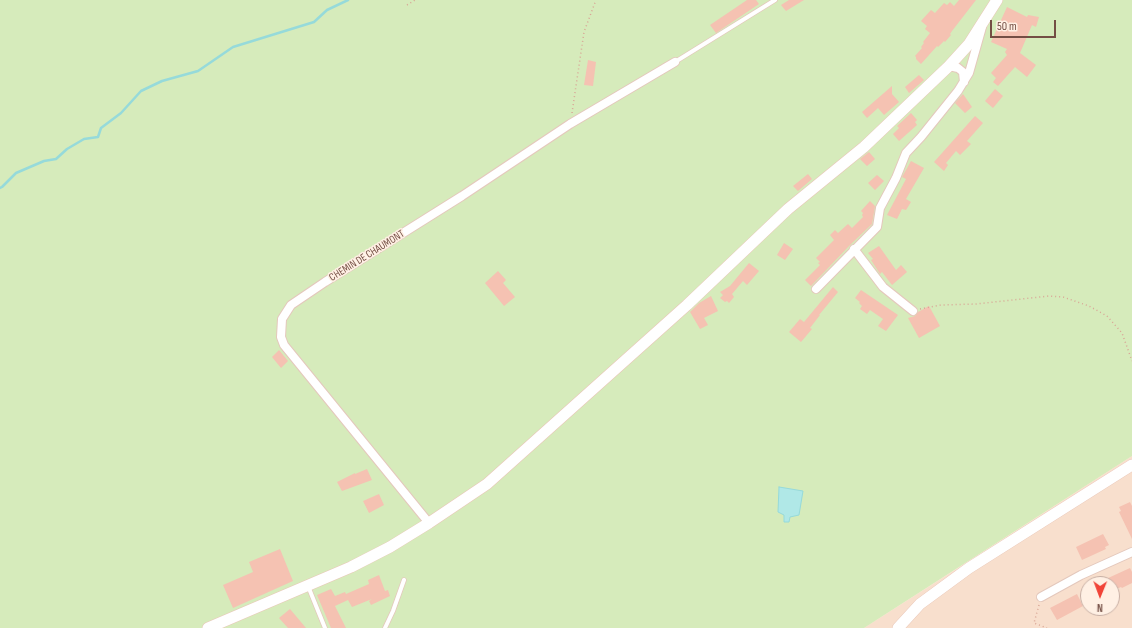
<!DOCTYPE html>
<style>
body{margin:0}
#map{position:relative;width:1132px;height:628px;overflow:hidden;background:#feecdc;font-family:"Sofia Sans Condensed",sans-serif}
canvas{display:block}
.north{position:absolute;left:1080px;top:576px;width:40px;height:40px;box-sizing:border-box;background:#fff0e4;border:1px solid #c7afa4;border-radius:50%;rotate:181deg;font-size:11px;font-weight:700;line-height:16px;text-align:center;color:#744e44}
.north::after{content:'';display:block;margin:auto;width:14px;height:18px;background:#f14438;clip-path:polygon(50% 0,100% 100%,50% 72%,0 100%)}
.scale{position:absolute;left:990px;top:20px;width:66px;height:18px;box-sizing:border-box;border:2px solid #744e44;border-top:0;padding-left:5px;font-size:12px;line-height:14px;white-space:nowrap;color:#744e44;-webkit-text-stroke:3px #fff0e4;paint-order:stroke}
</style>
<div id="map">
<canvas width="1132" height="628"></canvas>
<div class="north">N</div>
<div class="scale">50 m</div>
</div>
<script>
const g = document.querySelector('canvas').getContext('2d');
g.lineJoin = 'round';
function paint(path, color) { g.fillStyle = color; g.fill(path, 'evenodd'); }
const toPath = rows => new Path2D(rows.map(r => 'M' + r).join(''));
function strokePath(path, color, width, dash) { g.strokeStyle = color; g.lineWidth = width; g.lineCap = dash ? 'butt' : 'round'; g.setLineDash(dash || []); g.stroke(path); }
function drawText(font, color, halo, rows, align = 'center') {
  g.font = font + ' "Sofia Sans Condensed",sans-serif'; g.lineWidth = 3; g.setLineDash([]); g.textBaseline = 'middle'; g.strokeStyle = halo; g.fillStyle = color; for (const [text, x, y, turn = 0] of rows) {
    g.save(); g.translate(x, y); g.rotate((+turn || 0) * Math.PI / 180); g.textAlign = isNaN(turn) ? turn : align; if (halo) g.strokeText(text, 0, 0); g.fillText(text, 0, 0); g.restore();
  }
}
paint(toPath([
 [1132,456,1132,628,864,628,958,568],
 [1088,584,1112,584,1112,608,1088,608]
]), '#f8dfcd');
paint(toPath([
 [0,0,1132,0,1132,456,864,628,0,628]
]), '#d6ebbb');
const water = toPath([
 [779,487,803,491,799,515,790,517,789,522,784,522,784,515,778,512,779,487]
]);
paint(water, '#b0e8e7');
strokePath(water, '#96dada', 1);
strokePath(toPath([
 [0,188,2,187,16,173,44,161,56,159,67,149,84,139,98,137,101,128,121,113,141,91,162,81,198,71,233,47,314,22,327,10,348,0]
]), '#96dada', 2.5);
paint(toPath([
 [747,0,756,0,759,4,716,33,710,25],
 [789,0,804,0,786,11,781,5],
 [959,0,976,0,952,31,950,34,951,35,945,42,944,41,938,47,937,46,921,64,916,59,916,57,915,56,922,48,921,47,924,43,923,42,930,33,925,29,927,26,921,21,931,10,935,13,944,3,947,5,950,2,954,6],
 [1007,7,1027,17,1028,15,1039,17,1036,27,1032,25,1020,53,1036,65,1027,77,1015,67,998,86,993,82,996,78,991,73,1007,55,1005,52,1007,49,991,42],
 [588,60,596,62,593,86,584,85],
 [919,75,924,80,909,93,905,87],
 [892,86,892,94,899,102,884,115,878,108,867,118,862,112],
 [995,89,1003,96,993,108,985,101],
 [963,94,972,107,965,113,955,103],
 [911,113,917,120,915,122,917,125,899,141,893,134,899,128,897,126],
 [975,116,983,123,967,141,971,144,960,155,956,151,946,163,948,165,944,171,934,162],
 [869,152,875,159,867,166,860,159],
 [911,161,924,168,906,199,911,202,906,210,902,209,897,219,887,215,906,179,902,177],
 [808,174,812,179,798,191,793,186],
 [877,175,884,181,875,190,868,183],
 [870,201,875,206,872,224,850,245,811,286,805,280,820,265,818,263,820,262,816,258,834,240,830,235,835,230,838,233,848,224,852,228,863,217,862,215,863,213,861,211],
 [784,243,793,249,785,260,777,255],
 [879,246,896,270,901,265,907,272,892,285,882,272,880,274,871,260,873,259,868,253],
 [749,263,759,271,747,285,743,281,732,294,734,297,729,303,727,301,725,302,720,298,723,295,720,292,730,286],
 [498,271,506,280,503,283,515,297,504,306,485,283],
 [833,287,838,292,819,315,820,315,810,328,812,329,801,342,789,332,800,319,804,322],
 [861,290,898,315,886,331,878,326,883,319,870,310,867,314,860,309,862,306,859,303,860,302,855,298],
 [711,296,718,311,704,318,708,325,700,329,690,312,699,303],
 [929,306,940,326,919,338,908,318,915,316,918,312],
 [279,350,288,361,281,368,272,357],
 [367,469,372,480,342,491,337,482,355,473,355,474],
 [379,494,384,505,369,513,363,501],
 [1130,502,1132,506,1132,539,1119,512,1121,511,1119,507],
 [1103,534,1109,545,1105,547,1106,549,1082,560,1076,547],
 [280,549,293,581,233,608,223,585,253,572,249,562],
 [1130,568,1132,572,1132,583,1122,588,1121,587,1112,591,1112,584,1095,584],
 [379,575,385,591,388,590,390,596,371,605,369,601,372,599,352,607,348,600,335,606,346,628,331,628,317,595,331,589,335,596,345,592,346,594,369,584,368,580],
 [1077,594,1083,606,1057,620,1050,608],
 [290,609,306,628,288,628,279,618]
]), '#f5c2b2');
const lane = toPath([
 [675,62,775,0],
 [308,586,325,628],
 [385,628,393,611,404,580]
]);
const street = toPath([
 [949,66,958,68,963,72,964,82],
 [854,249,883,287,913,311],
 [816,289,877,227,880,208,896,178,906,153,921,137,958,91,969,73,982,27],
 [429,523,284,345,281,337,282,319,291,305,325,282,462,196,570,124,675,62],
 [1041,597,1081,575,1132,552]
]);
const secondary = toPath([
 [208,628,351,567,390,547,429,523,487,484,687,305,788,209,864,147,949,66,969,44,997,0],
 [898,628,920,604,969,568,1132,465]
]);
strokePath(lane, '#e4c8bc', 5.5);
strokePath(street, '#e4c8bc', 10);
strokePath(secondary, '#e9c7b8', 12);
strokePath(toPath([
 [407,5,415,0],
 [572,113,584,32,596,0],
 [920,309,941,305,976,304,1049,296,1063,297,1089,306,1107,316,1122,333,1132,361],
 [1039,605,1034,623,1047,628]
]), '#d9a696', 1.5, [1, 3]);
strokePath(lane, '#fff', 4);
strokePath(street, '#fff', 8);
strokePath(secondary, '#fff', 11);
drawText('11px', '#744e44', '#fff0e4', [
 ["CHEMIN DE CHAUMONT",367,256,-32]
]);
</script>
